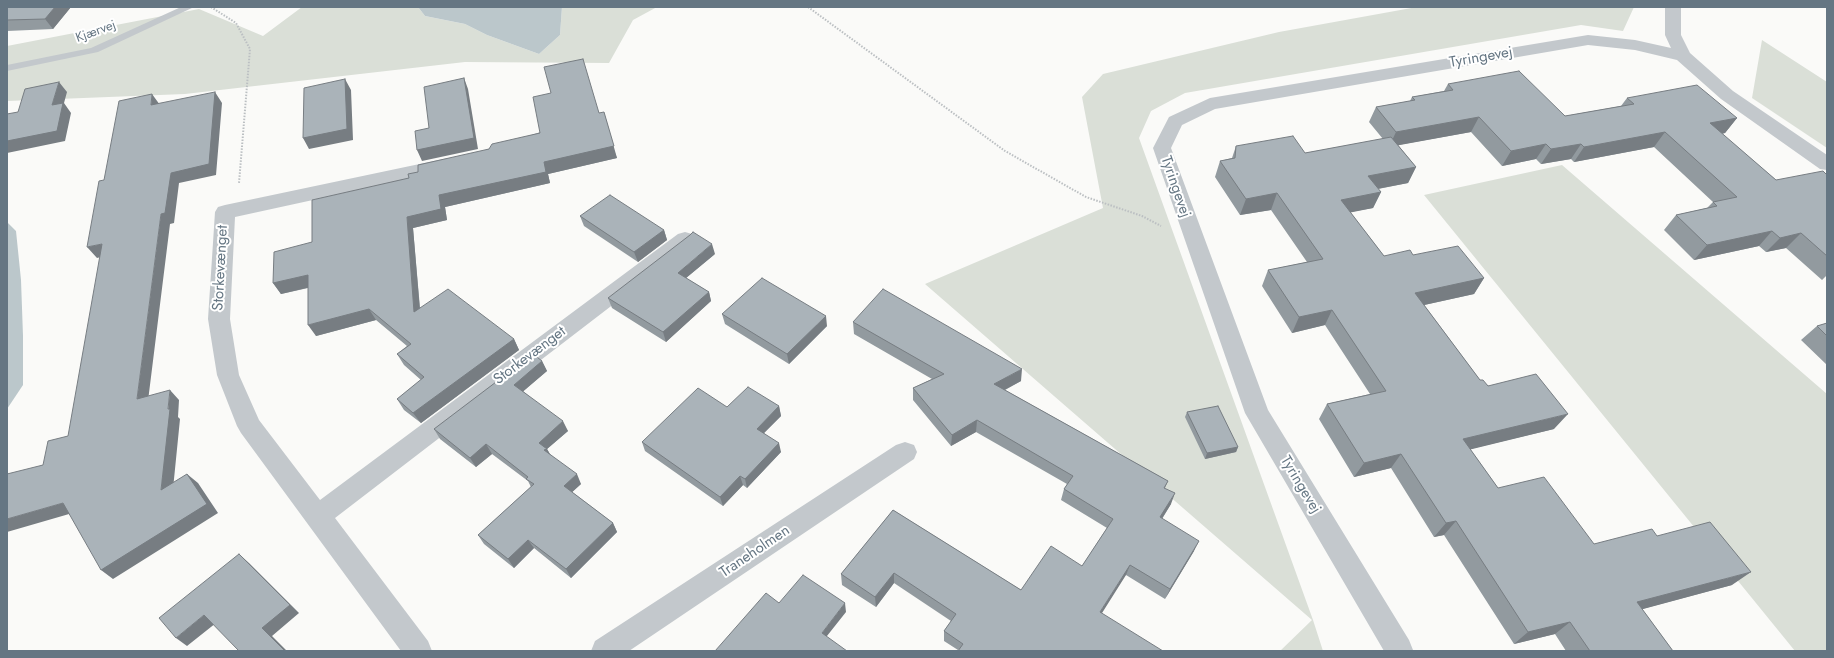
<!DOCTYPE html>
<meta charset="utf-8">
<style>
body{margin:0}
#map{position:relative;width:1834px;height:658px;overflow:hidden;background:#fafaf8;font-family:Jost,sans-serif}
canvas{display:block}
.frame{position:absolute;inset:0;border:8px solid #657683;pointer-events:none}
</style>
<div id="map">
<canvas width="1834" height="658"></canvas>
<div class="frame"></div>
</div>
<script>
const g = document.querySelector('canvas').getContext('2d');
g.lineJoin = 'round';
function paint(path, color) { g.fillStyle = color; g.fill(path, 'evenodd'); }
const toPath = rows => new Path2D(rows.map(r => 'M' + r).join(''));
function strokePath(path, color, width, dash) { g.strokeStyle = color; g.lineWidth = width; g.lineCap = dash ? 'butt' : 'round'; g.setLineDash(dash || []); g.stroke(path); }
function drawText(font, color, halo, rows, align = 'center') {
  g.font = font + ' Jost,sans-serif'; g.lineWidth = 4; g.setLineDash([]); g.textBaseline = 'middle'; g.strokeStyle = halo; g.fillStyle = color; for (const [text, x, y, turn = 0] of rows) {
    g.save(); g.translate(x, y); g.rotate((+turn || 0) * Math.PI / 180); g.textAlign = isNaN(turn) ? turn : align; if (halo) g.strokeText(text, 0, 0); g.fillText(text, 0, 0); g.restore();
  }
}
paint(toPath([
 [302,7,418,7,425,16,465,24,487,35,539,54,560,35,562,7,657,7,633,20,609,63,465,62,185,94,7,101,7,46,199,9,263,36],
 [1417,7,1634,7,1623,31,1581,25,1185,93,1151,111,1139,138,1313,620,1323,651,1280,651,1312,620,925,284,1103,208,1082,97,1103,74,1279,32],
 [1762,40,1827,82,1827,148,1752,98],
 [1562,165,1827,394,1827,651,1795,651,1424,195]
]), '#dadfd7');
paint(toPath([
 [418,7,562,7,560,35,539,54,487,35,465,24,425,16],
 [7,222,16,231,21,280,23,336,23,385,7,409]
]), '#bbc7cb');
strokePath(toPath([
 [211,7,236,23,250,49,239,183],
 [808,7,1005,151,1086,197,1142,216,1161,226]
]), '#bbbfc2', 2, [1.5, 1.5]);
paint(toPath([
 [181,7,194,7,98,52,7,71,7,65,91,48,181,7]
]), '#c3c8cc');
paint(toPath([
 [1665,7,1681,7,1681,35,1690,53,1733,91,1827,155,1827,170,1820,169,1721,99,1677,60,1635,50,1588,45,1215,109,1182,125,1171,148,1268,410,1409,640,1413,650,1384,651,1245,413,1153,148,1169,117,1210,98,1588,35,1635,40,1671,48,1665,35,1665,7],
 [448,158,455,159,458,164,455,169,235,217,230,319,239,375,259,420,320,500,678,234,685,232,692,234,695,239,692,244,335,518,428,641,432,651,401,651,241,433,237,426,217,375,208,319,215,212,218,207,225,205,448,158],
 [905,442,914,445,917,452,914,459,629,651,591,651,595,641,896,445,905,442]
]), '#c3c8cc');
paint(toPath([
 [7,7,71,7,53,29,7,31],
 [1448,84,1565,116,1621,106,1627,98,1737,118,1725,133,1722,134,1776,180,1827,175,1827,275,1822,280,1786,248,1766,252,1759,246,1694,260,1664,230,1676,215,1707,208,1713,202,1654,147,1574,162,1571,159,1541,164,1536,159,1502,166,1471,132,1398,145,1416,167,1408,183,1378,189,1381,192,1373,208,1350,212,1384,256,1413,255,1484,278,1474,294,1424,305,1480,380,1554,429,1470,449,1498,488,1594,544,1657,536,1732,585,1642,609,1673,651,1566,651,1555,634,1514,644,1444,535,1434,537,1391,468,1354,477,1319,419,1327,404,1370,394,1325,325,1292,333,1262,286,1268,270,1307,262,1271,210,1240,215,1215,177,1220,161,1232,158,1236,146,1305,153,1383,139,1369,122,1376,107,1410,101,1412,97,1444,91],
 [599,113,617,158,548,174,550,183,445,207,447,220,413,228,420,308,514,339,519,350,421,423,404,410,397,399,421,380,404,365,397,354,407,346,376,320,316,336,308,288,281,294,273,283,312,242,409,178,418,172],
 [580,216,664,230,667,240,638,262,584,226],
 [715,254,686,278,709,292,711,301,666,342,612,308,608,298],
 [722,314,827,326,789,364,725,324],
 [853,322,1021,381,1005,390,1168,481,1165,488,1171,504,1162,519,1194,551,1165,599,1126,575,958,650,944,641,944,631,951,621,894,583,876,607,842,585,841,574,893,510,1021,590,1082,566,1107,528,1061,500,1064,489,1067,484,976,432,951,446,913,400,913,388,932,379,854,334],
 [1827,323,1827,365,1801,340,1817,326],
 [542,361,547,371,523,391,568,431,547,449,550,454,581,484,572,492,613,523,617,532,571,578,534,548,514,568,484,544,478,535,531,487,528,481,492,454,476,467,440,439,434,429],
 [779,406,781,416,764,433,781,452,747,488,743,485,723,506,645,451,642,442,727,407],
 [1187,412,1238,447,1236,452,1205,459,1185,417]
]), '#929a9f');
paint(toPath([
 [55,7,71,7,53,29,45,19],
 [464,78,468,89,478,149,422,161,417,150],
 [345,79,351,90,353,140,309,149,303,138],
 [59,82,67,92,64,103,71,113,65,141,7,153,7,141,52,105],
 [215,92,222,103,216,175,179,183,174,223,170,224,147,409,137,399,161,214,171,173],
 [152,94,160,105,151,105],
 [604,112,617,158,548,174,550,183,445,207,447,220,413,228,421,323,414,312,407,217,439,195,544,162],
 [1479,117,1471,132,1389,147,1396,132],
 [1737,118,1725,133,1698,138,1710,123],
 [1665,132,1654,147,1574,162,1584,147],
 [1546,144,1536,159,1502,166,1511,151],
 [1581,144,1571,159,1541,164,1551,149],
 [1416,167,1408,183,1361,192,1368,176],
 [1381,192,1373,208,1333,216,1341,200],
 [1277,193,1271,210,1240,215,1246,199],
 [664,230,667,240,638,262,634,252],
 [1772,231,1759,246,1694,260,1707,245],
 [1801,233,1786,248,1766,252,1780,238],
 [102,244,112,254,97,258,87,247],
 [712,244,715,254,680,283,678,273],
 [308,275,315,286,281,294,273,283],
 [1484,278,1474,294,1406,309,1415,293],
 [709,292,711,301,666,342,663,332],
 [369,309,376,320,316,336,308,325],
 [1332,310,1325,325,1292,333,1299,317],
 [826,316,827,326,789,364,787,354],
 [514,339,519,350,421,423,413,413],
 [542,361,547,371,519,395,514,385],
 [1022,369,1021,381,993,396,994,384],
 [170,390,179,400,178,417,180,419,172,499,161,490],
 [779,406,781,416,759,438,757,429],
 [1568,414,1554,429,1452,454,1463,439],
 [977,420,976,432,951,446,952,435],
 [563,421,568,431,547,449,552,458,550,460,539,443],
 [779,443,781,452,747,488,745,479],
 [486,444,492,454,476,467,470,458],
 [1238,447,1236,452,1205,459,1207,453],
 [1401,454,1391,468,1354,477,1364,463],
 [187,474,198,483,218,513,113,579,101,570],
 [577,474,581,484,569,495,564,486],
 [740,476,743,485,723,506,720,497],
 [1175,493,1171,504,1156,528,1160,517],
 [63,503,76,512,7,532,7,519],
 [1456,521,1444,535,1434,537,1446,523],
 [613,523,617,532,571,578,566,569],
 [528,540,534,548,514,568,508,559],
 [1199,541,1194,551,1165,599,1170,589],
 [239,554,249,563,299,613,272,636,287,651,285,651,262,628],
 [1130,565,1126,575,1097,621,1100,612],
 [1751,572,1732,585,1621,615,1637,602],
 [894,573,894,583,876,607,875,597],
 [845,603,846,612,823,641,822,633],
 [204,615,216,623,187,646,176,638],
 [1570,622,1555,634,1514,644,1528,632]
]), '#777d82');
const building = toPath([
 [7,7,55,7,45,19,7,20,7,7],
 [583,59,599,113,604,112,614,146,544,162,546,172,439,195,441,209,407,217,414,312,448,289,514,339,413,413,397,399,424,377,397,354,411,344,369,309,308,325,308,275,273,283,274,252,312,242,312,200,409,178,408,174,418,172,418,165,489,149,492,144,540,133,533,97,551,93,544,67,583,59],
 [1519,71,1565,116,1634,104,1627,98,1697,85,1737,118,1710,123,1776,180,1823,171,1827,175,1827,256,1801,233,1780,238,1772,231,1707,245,1676,215,1717,206,1713,202,1737,197,1665,132,1584,147,1581,144,1551,149,1546,144,1511,151,1479,117,1396,132,1376,107,1415,100,1412,97,1453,90,1448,84,1519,71],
 [464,78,474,138,417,150,415,131,429,128,424,87,464,78],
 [345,79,347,129,303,138,304,88,345,79],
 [59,82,52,105,63,103,57,131,7,141,7,114,18,112,25,89,59,82],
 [215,92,209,164,171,173,165,213,161,214,137,399,170,390,168,409,170,409,161,490,187,474,207,504,101,570,63,503,7,519,7,474,43,465,48,441,68,436,102,244,87,247,99,181,104,180,119,101,152,94,151,105,215,92],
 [1293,136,1305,153,1391,137,1416,167,1368,176,1381,192,1341,200,1384,256,1410,250,1413,255,1458,246,1484,278,1415,293,1480,380,1483,380,1488,386,1536,374,1568,414,1463,439,1498,488,1544,477,1594,544,1652,529,1657,536,1710,522,1751,572,1637,602,1673,651,1590,651,1570,622,1528,632,1456,521,1446,523,1401,454,1364,463,1327,404,1386,391,1332,310,1299,317,1268,270,1323,259,1277,193,1246,199,1220,161,1235,158,1236,146,1293,136],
 [610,195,664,230,634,252,580,216,610,195],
 [693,232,712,244,678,273,709,292,663,332,608,298,690,235,693,232],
 [762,278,826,316,787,354,722,314,762,278],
 [883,289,1022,369,994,384,1168,481,1164,488,1175,493,1160,517,1199,541,1170,589,1130,565,1100,612,1163,651,958,651,963,644,944,631,956,614,894,573,875,597,841,574,893,510,1021,590,1051,546,1082,566,1113,519,1064,489,1073,476,977,420,952,435,913,388,944,374,853,322,883,289],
 [1827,323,1827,336,1817,326,1827,323],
 [533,354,542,361,514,385,563,421,539,443,547,449,544,450,577,474,564,486,613,523,566,569,528,540,508,559,478,535,534,484,526,479,528,477,486,444,470,458,434,429,533,354],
 [748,387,779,406,757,429,779,443,745,479,740,476,720,497,642,442,698,388,727,407,748,387],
 [1218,406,1238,447,1207,453,1187,412,1218,406],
 [239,554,290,605,262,628,285,651,239,651,204,615,176,638,159,618,239,554],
 [803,575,845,603,822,633,847,651,715,651,766,593,779,603,803,575]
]);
paint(building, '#aab3b9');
strokePath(building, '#777d82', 1);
drawText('13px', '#657683', '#fff', [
 ["Kjærvej",96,32,-20]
]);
drawText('15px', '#657683', '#fff', [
 ["Tyringevej",1481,58,-10],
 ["Tyringevej",1175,187,71],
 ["Storkevænget",221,268,-87],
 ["Storkevænget",530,356,-37],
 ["Tyringevej",1300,485,59],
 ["Traneholmen",755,552,-34]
]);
</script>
